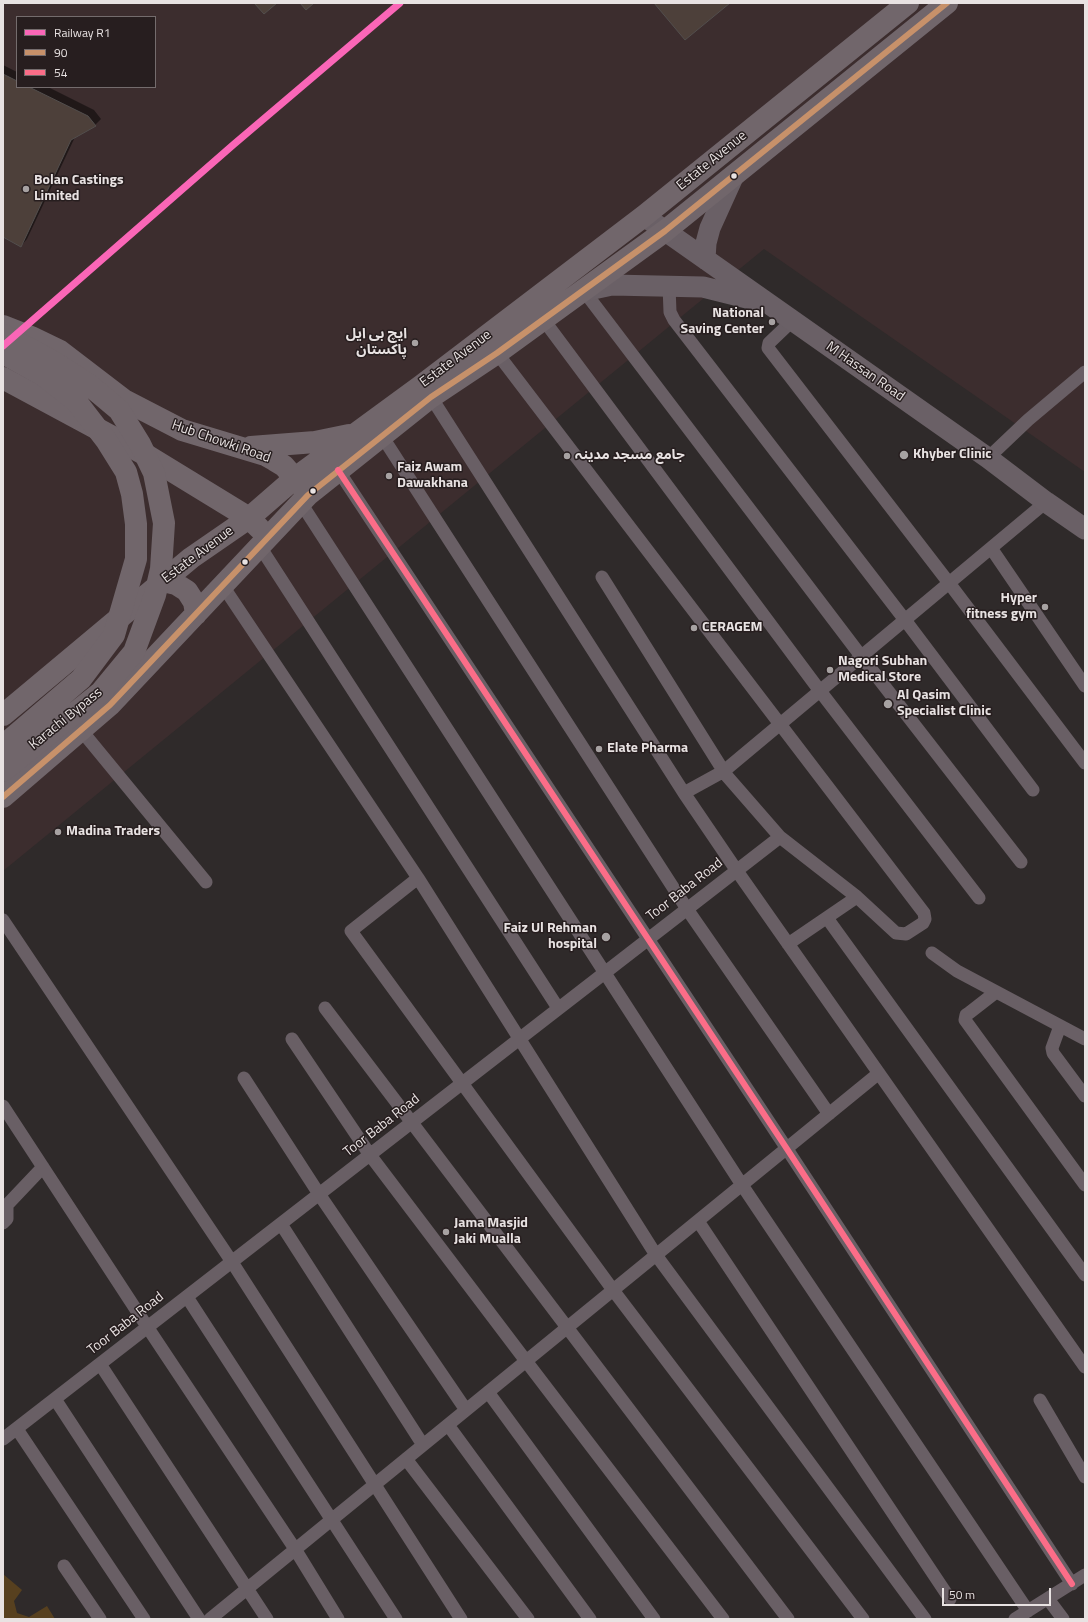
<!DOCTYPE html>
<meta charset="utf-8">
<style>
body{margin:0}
#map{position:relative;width:1088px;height:1622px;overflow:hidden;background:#2f2a2a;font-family:"Titillium Web",sans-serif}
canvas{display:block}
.frame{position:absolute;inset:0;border:4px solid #e8e2e2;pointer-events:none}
.legend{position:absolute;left:16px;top:16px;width:140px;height:72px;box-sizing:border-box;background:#271e1f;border:1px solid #746c6d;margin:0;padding:5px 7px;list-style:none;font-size:12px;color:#e8e2e2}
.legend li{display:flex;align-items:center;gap:8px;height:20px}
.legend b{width:20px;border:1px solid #746c6d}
.scale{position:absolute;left:942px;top:1588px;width:109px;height:18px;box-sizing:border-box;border:2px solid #e8e2e2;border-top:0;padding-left:5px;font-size:12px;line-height:14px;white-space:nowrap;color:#e8e2e2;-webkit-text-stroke:3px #271e1f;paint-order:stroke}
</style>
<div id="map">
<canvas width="1088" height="1622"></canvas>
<div class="frame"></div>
<ul class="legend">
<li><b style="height:5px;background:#fa66b7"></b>Railway R1</li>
<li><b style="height:5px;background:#c7916a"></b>90</li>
<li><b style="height:5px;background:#fb6d88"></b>54</li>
</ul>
<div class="scale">50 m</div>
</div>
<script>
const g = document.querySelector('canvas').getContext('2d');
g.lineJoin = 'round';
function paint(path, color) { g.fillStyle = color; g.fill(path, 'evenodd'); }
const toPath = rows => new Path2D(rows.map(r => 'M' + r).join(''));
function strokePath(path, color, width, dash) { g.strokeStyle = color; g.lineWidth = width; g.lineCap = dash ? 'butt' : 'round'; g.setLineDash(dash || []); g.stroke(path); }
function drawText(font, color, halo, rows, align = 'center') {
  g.font = font + ' "Titillium Web","Noto Sans Arabic",sans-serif'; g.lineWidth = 3; g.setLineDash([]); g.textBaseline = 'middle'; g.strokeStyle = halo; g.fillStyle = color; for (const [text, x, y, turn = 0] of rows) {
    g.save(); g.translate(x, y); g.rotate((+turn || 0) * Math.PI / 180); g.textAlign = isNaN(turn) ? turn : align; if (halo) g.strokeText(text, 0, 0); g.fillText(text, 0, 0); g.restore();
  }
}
paint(toPath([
 [3,3,1085,3,1085,472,764,249,3,871],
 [17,17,155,17,155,87,17,87]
]), '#3c2d2e');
paint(toPath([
 [3,1574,22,1590,14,1601,17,1613,29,1617,47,1606,55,1619,3,1619]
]), '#57401f');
paint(toPath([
 [3,65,17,72,17,87,48,87,94,110,101,119,95,125,75,137,27,239,21,246,3,236]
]), '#0007');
const building = toPath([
 [254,3,277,3,264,14,254,3],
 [300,3,314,3,306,10,300,3],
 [654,3,730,3,685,40,654,3],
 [3,74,17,81,17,87,29,87,88,116,96,126,71,140,21,247,3,237,3,74]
]);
paint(building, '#4d403a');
strokePath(building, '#524e4d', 1);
strokePath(toPath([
 [669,286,670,312,674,320,905,620,1033,790],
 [584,291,861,656,1021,862],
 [543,319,820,691,979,898],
 [792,321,769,343,768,348,949,583,1085,763],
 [497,353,924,913,925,919,923,923,906,934,896,933,857,897,780,837,726,775,602,577],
 [431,397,684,793,737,871,1085,1367],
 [382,436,687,909,829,1114],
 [988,458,1028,420,1085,372],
 [338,470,787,1149,1072,1584],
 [301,503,742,1185,1028,1611],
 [259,545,558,1008],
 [991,548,1085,686],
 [223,586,418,878,656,1255,925,1619],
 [81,730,206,882],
 [684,793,724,771,1046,502],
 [418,878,351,931,613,1290,863,1619],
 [827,918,1085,1275],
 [3,920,232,1262,461,1619],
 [788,944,857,897],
 [932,953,957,971,1085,1039],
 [996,992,969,1013,966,1015,965,1020,1085,1185],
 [325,1008,788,1619],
 [1060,1026,1052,1048,1053,1053,1085,1096],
 [292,1039,370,1155,526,1361,723,1619],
 [244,1078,319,1194,466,1410],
 [3,1106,148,1328,295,1549,338,1619],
 [698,1221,950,1599],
 [3,1223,7,1219,7,1205,43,1167],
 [281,1224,423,1445],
 [187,1297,396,1619],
 [100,1364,267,1619],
 [488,1392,654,1619],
 [55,1399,199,1619],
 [1040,1400,1085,1477],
 [448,1425,590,1619],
 [17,1429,144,1619],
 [3,1439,780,837],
 [406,1459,528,1619],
 [64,1566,100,1619],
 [1048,1599,1063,1619],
 [210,1619,879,1073],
 [1015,1619,1085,1575]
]), '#695f65', 13);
strokePath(toPath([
 [644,216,988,458,1046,502,1085,529],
 [705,259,706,243,710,228,734,175],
 [584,291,612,285,703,287,755,300]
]), '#6a6066', 21);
strokePath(toPath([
 [3,326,31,337,60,351,124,400,182,430,265,455,274,460,284,466,305,490],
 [3,378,146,455,249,518,259,528],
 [251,447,315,442,349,435],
 [163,581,176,584,187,591,194,602,196,614],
 [3,715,191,558,249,518,295,478,422,385,644,216,908,3],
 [3,797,110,705,308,495,431,397,497,353,665,231,947,3]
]), '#71666b', 22);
strokePath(toPath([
 [3,335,49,359,88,384,119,410,140,444,154,473,164,523,161,569,155,595,134,652,101,692,3,771],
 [3,353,44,376,76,401,106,440,126,472,132,494,136,524,136,559,114,635,81,679,3,746]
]), '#71666b', 22);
strokePath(toPath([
 [3,797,110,705,308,495,431,397,497,353,665,231,947,3]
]), '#c7916a', 6);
strokePath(toPath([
 [338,470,787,1149,1072,1584]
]), '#fb6d88', 6);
strokePath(toPath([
 [3,346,233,145,400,3]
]), '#fa66b7', 7);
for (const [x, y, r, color] of [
 [734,176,3.5,"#e8e2e2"],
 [26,189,4,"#a7a2a2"],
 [772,322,4,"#a7a2a2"],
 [415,343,4,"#a7a2a2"],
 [904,455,5,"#a7a2a2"],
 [567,456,4,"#a7a2a2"],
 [389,476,4,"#a7a2a2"],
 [313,491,3.5,"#e8e2e2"],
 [245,562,3.5,"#e8e2e2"],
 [1045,607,4,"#a7a2a2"],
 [694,628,4,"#a7a2a2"],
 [830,670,4,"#a7a2a2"],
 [888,704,5,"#a7a2a2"],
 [599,749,4,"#a7a2a2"],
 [58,832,4,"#a7a2a2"],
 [606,937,5,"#a7a2a2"],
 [446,1232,4,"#a7a2a2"]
]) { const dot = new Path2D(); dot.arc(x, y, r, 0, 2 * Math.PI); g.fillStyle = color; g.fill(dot); strokePath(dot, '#271e1f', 1.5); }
drawText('14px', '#e8e2e2', '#271e1f', [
 ["Estate Avenue",712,161,-39],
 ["Estate Avenue",456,359,-37],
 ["M Hassan Road",865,372,35],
 ["Hub Chowki Road",221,442,19],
 ["Estate Avenue",198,555,-37],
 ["Karachi Bypass",66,719,-39],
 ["Toor Baba Road",685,890,-38],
 ["Toor Baba Road",382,1126,-38],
 ["Toor Baba Road",126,1324,-38]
]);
drawText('bold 14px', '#e8e2e2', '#271e1f', [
 ["Bolan Castings",34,181],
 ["Limited",34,197],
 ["National",764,314,"right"],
 ["Saving Center",764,330,"right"],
 ["ایچ بی ایل",407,335,"right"],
 ["پاکستان",407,351,"right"],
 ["Khyber Clinic",913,455],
 ["جامع مسجد مدینہ",575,456],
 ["Faiz Awam",397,468],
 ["Dawakhana",397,484],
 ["Hyper",1037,599,"right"],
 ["fitness gym",1037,615,"right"],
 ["CERAGEM",702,628],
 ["Nagori Subhan",838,662],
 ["Medical Store",838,678],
 ["Al Qasim",897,696],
 ["Specialist Clinic",897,712],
 ["Elate Pharma",607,749],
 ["Madina Traders",66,832],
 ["Faiz Ul Rehman",597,929,"right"],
 ["hospital",597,945,"right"],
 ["Jama Masjid",454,1224],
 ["Jaki Mualla",454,1240]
], 'left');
</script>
